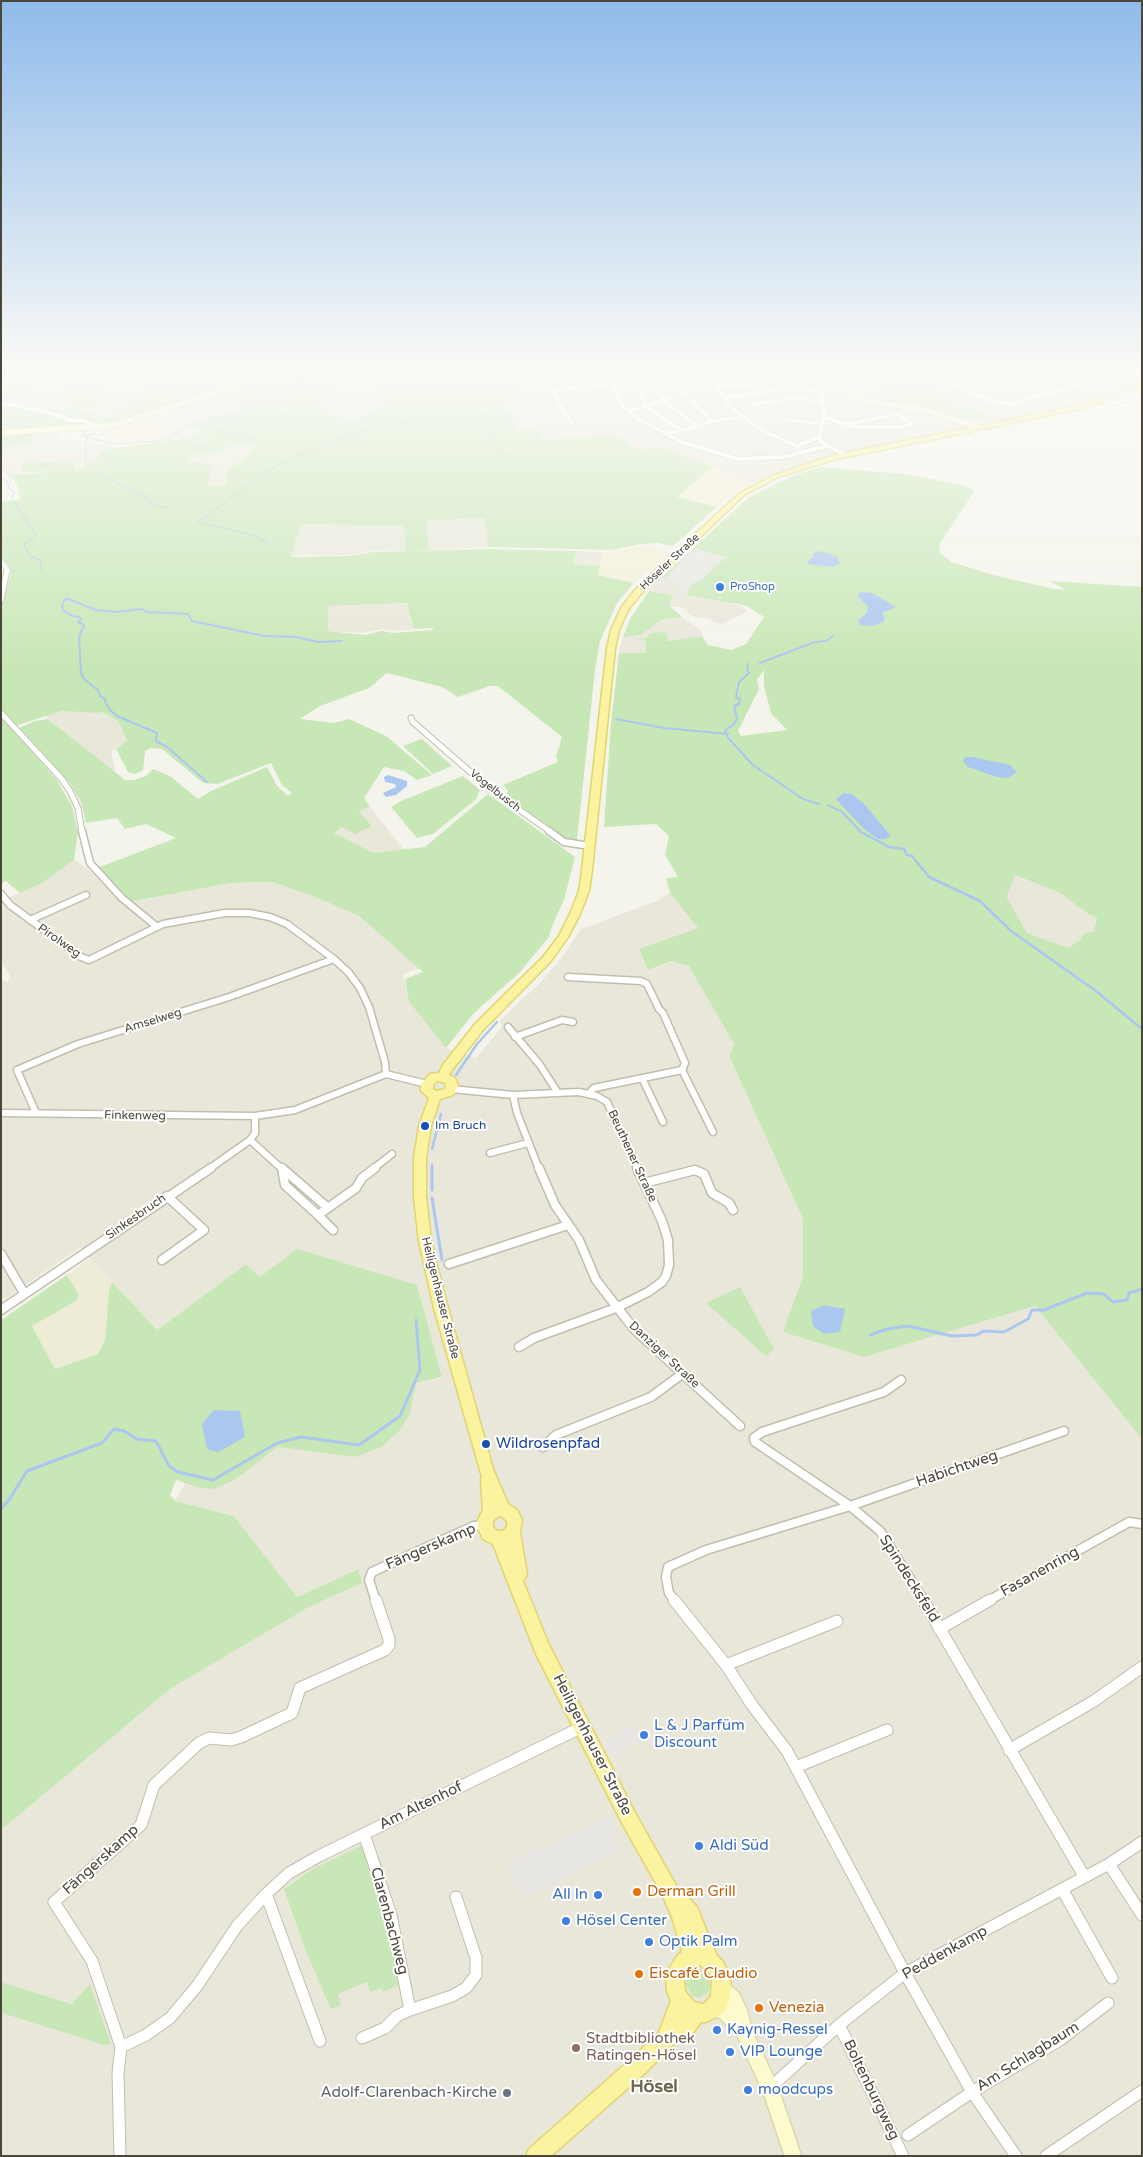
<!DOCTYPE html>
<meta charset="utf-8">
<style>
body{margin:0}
#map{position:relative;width:1143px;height:2157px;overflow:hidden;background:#f5f4ec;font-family:"Varela Round",sans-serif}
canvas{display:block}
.frame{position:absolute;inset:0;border:2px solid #4a4639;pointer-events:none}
</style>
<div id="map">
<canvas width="1143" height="2157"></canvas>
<div class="frame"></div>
</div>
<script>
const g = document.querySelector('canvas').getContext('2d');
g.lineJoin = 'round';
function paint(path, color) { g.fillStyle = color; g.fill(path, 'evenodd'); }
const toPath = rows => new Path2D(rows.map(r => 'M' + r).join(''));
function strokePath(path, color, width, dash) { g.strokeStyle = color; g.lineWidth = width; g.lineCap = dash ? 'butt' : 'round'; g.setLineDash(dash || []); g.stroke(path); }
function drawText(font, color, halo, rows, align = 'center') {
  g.font = font + ' "Varela Round",sans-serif'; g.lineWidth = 4; g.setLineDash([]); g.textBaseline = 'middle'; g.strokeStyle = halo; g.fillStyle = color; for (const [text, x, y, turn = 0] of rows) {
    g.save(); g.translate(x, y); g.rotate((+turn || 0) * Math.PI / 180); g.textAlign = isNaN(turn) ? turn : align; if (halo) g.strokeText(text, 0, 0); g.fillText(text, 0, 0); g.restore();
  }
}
paint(toPath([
 [97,367,164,367,167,371,166,376,119,406,116,416,103,417,94,413,80,413,77,411,85,407,94,409,105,408,101,406,106,390,95,375],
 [344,367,358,367,360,384,377,387,383,391,366,395,391,402,355,419,326,415,334,411,322,409,331,403,319,400,336,388,345,380,333,376],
 [378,367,402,367,406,369,407,376,383,385,368,377,385,373],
 [430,367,489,385,469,389,459,383,431,381,423,373,424,369],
 [593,367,826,367,831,369,848,399,925,412,965,425,964,428,897,441,815,461,753,483,658,447,638,449,616,435,542,440,516,431,513,416,517,416,500,407,529,398,512,393,534,381],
 [895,367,1142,367,1142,379,1131,377,1124,382,1130,386,1097,400,1033,416,996,421,956,405,911,375],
 [41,374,49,379,73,381,66,391,53,391,41,395,69,403,49,411,3,404,1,406,1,389,4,392,18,394,32,378],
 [850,381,865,382,901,392,886,401,866,396,861,399,853,396],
 [216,394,245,407,186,426,203,430,193,437,151,445,149,442,159,440,173,431,169,430,170,427,157,421,180,413,171,409],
 [58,432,58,438,81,440,112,447,126,447,103,450,97,458,89,462,89,465,79,469,22,475,1,472,1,447,31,446,35,433],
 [235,444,254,446,248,456,238,464,228,469,226,485,208,487,187,461,197,451,226,450],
 [485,518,488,547,429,550,426,521],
 [301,524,405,526,405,551,377,550,347,555,291,555],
 [577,551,603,552,600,566,573,564],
 [661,578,689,588,687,594,742,606,748,611,722,624,713,622,710,619,692,616,681,607,671,607,670,601,673,595,649,591,653,584],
 [408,603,414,629,392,631,381,629,362,633,327,631,328,606],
 [682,617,702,631,702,636,668,641,660,633,656,632,645,638,630,640,646,640,646,653,619,653,623,637,641,635,661,620],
 [62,711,98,713,103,712,118,721,127,740,111,752,116,774,45,716],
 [370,807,404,850,374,853,334,833,342,827,372,826,359,811],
 [74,860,88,869,123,904,231,883,272,882,313,896,359,916,420,968,403,974,409,1002,446,1048,476,1058,503,1026,499,1021,541,982,562,957,581,929,657,901,670,893,698,928,639,950,648,970,672,961,689,965,734,1044,729,1057,803,1219,803,1276,784,1332,864,1357,1035,1306,1142,1439,1142,2156,1,2156,1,2013,104,2045,90,1985,72,2004,1,1982,1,1830,170,1689,309,1607,362,1583,357,1569,297,1597,234,1516,175,1501,186,1482,197,1487,235,1480,278,1447,354,1457,410,1414,416,1383,442,1378,417,1285,260,1277,246,1264,157,1330,80,1248,1,1302,1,979,7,982,11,977,1,963,1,898,3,900,42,883],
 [1015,875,1060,893,1085,912,1097,918,1093,932,1084,933,1079,941,1068,949,1027,933,1007,897]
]), '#e9e7da');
paint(toPath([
 [171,409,180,413,158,421,170,427,169,430,173,432,159,440,149,442,109,441,96,436,121,425],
 [713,467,753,483,730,497,717,507,677,497],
 [648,546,672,552,634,583,598,575,603,552]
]), '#f5efd8');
paint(toPath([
 [90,1258,112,1282,109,1291,105,1341,98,1354,55,1369,32,1326,76,1301,79,1295,67,1275]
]), '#eeecd6');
paint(toPath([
 [1,367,97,367,95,375,106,390,101,406,106,409,85,407,78,411,94,413,103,417,116,416,119,406,166,377,167,371,164,367,267,367,237,381,197,394,199,395,158,407,116,423,101,424,87,420,72,419,49,411,69,403,40,395,53,391,66,391,73,381,49,379,41,374,32,378,30,392,10,393,1,389],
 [282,367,341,367,332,375,338,379,346,380,320,400,332,403,322,408,335,411,327,415,355,419,390,402,374,401,366,395,382,390,377,387,360,384,358,367,378,367,385,373,369,377,383,385,405,378,414,381,459,383,469,389,488,385,430,367,424,369,424,373,431,380,411,379,407,376,406,369,402,367,593,367,534,381,513,392,531,398,501,407,518,416,513,417,516,431,536,429,542,440,616,435,638,449,658,447,713,467,677,497,717,507,673,546,658,543,642,544,611,550,488,547,485,518,426,521,429,550,405,551,404,526,301,524,291,555,292,557,347,556,373,552,487,549,577,551,573,564,600,566,598,575,634,583,617,603,600,641,595,670,577,840,566,841,506,796,508,791,503,785,558,762,556,757,562,737,498,686,489,686,458,697,442,687,387,673,369,688,320,706,300,719,334,723,349,719,386,736,432,775,417,780,404,771,384,767,364,798,370,807,359,811,372,826,355,834,342,827,334,833,374,853,425,847,488,794,575,857,564,900,552,926,549,937,519,973,474,1013,446,1048,409,1002,405,979,423,972,359,916,313,896,272,882,231,883,130,902,97,868,176,838,146,824,125,829,117,818,86,823,81,802,69,782,19,728,35,721,48,719,125,780,134,780,146,776,153,769,170,776,198,799,211,791,267,767,277,786,288,796,292,793,282,785,271,763,217,784,203,783,162,749,151,748,145,751,143,770,135,774,128,772,116,749,127,740,118,721,103,712,98,713,62,711,11,727,57,780,72,806,78,832,74,860,42,883,20,893,6,881,1,883,1,603,11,575,8,565,1,560,1,502,21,499,16,482,5,473,22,475,73,469,23,472,21,471,22,465,26,463,74,461,74,469,79,469,89,465,88,462,97,458,103,450,191,438,203,430,184,426,245,407,214,394],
 [235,444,254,446,248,456,238,464,227,469,226,485,208,486,212,465,187,461,197,452,205,455,216,453],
 [407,603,414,629,433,628,433,630,393,633,382,631,365,635,328,631,328,606],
 [839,367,895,367,911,375,956,405,965,403,996,421,977,422,862,398,866,396,886,401,900,392,865,382,850,381],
 [3,404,44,412,61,419,83,422,95,425,1,432,1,406],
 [35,433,31,446,1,447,1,435],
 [820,467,906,474,961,485,975,490,939,545,940,553,951,562,993,575,1055,589,1067,590,1049,581,1142,587,1142,1439,1035,1306,864,1357,783,1332,803,1276,803,1219,729,1056,734,1044,689,966,671,961,648,970,639,949,698,928,670,893,666,878,678,877,665,855,669,836,656,824,604,827,611,723,619,653,646,653,646,640,629,639,645,638,650,636,647,635,656,632,666,633,668,641,702,636,708,645,731,650,746,644,764,617,747,606,687,595,689,588,661,578,748,498,790,477],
 [764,670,764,686,771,713,787,730,741,736,738,731,759,689,757,679],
 [1015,875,1060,893,1085,912,1097,918,1093,932,1084,933,1079,941,1068,948,1027,933,1007,897],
 [649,591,673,595,670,601,671,607,682,617,661,620,641,635,623,637,631,617],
 [421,739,422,739,452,766,433,774,403,746],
 [463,776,480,790,476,799,433,834,417,838,391,807,401,801],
 [297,1249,417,1285,442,1377,416,1383,410,1414,400,1430,381,1447,355,1457,278,1447,235,1480,214,1489,197,1487,176,1480,170,1495,175,1501,234,1516,297,1597,358,1569,362,1583,309,1607,170,1689,1,1830,1,1320,67,1275,79,1295,76,1301,32,1326,55,1369,98,1354,105,1341,109,1291,112,1282,157,1330,246,1264,260,1277],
 [740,1287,774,1349,766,1356,706,1303],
 [362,1845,402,1983,383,1992,382,1988,370,1992,367,1982,338,1994,341,2005,331,2009,307,1954,284,1889,313,1869],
 [696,1969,704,1971,710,1982,709,1991,700,1998,692,1996,686,1984,688,1976],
 [1,1982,72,2004,90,1984,111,2044,104,2045,1,2013]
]), '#c8e7b6');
paint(toPath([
 [694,548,726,557,700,581,692,584,682,601,674,600,682,587,664,579],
 [631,1725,639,1741,615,1756,607,1740],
 [608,1815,621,1848,519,1899,507,1864]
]), '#e7e6e3');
paint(toPath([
 [821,551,837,557,840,563,833,567,808,564,808,561,813,557,813,553],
 [861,592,872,593,896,607,882,613,885,619,883,622,871,626,861,625,858,621,867,613,868,607,857,595],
 [965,757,973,757,1010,765,1017,772,1008,778,997,777,968,767,963,761],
 [388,775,407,781,407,786,396,795,386,797,383,793,396,787,395,784,385,782,384,777],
 [844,793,852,794,865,805,891,836,885,839,878,839,864,829,836,799],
 [824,1305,845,1309,840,1332,824,1334,813,1326,811,1311],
 [214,1410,240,1411,245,1437,218,1452,207,1449,202,1424]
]), '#abc6ef');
strokePath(toPath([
 [375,367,391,381],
 [244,380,253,376],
 [159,406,240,382],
 [245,408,274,412,298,420],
 [468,408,489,417,488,429,498,449,518,463],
 [1,424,43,428],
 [199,424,221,432,258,439],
 [54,428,66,423,82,425],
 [83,430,83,436,114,444,156,441,167,438,188,426,243,410,249,404,271,396,293,382,302,380,311,374,313,370,308,367],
 [85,435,102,434,117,426],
 [182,438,186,443,209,449],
 [8,447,20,435],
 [85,450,87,437],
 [1,451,5,449],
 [86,451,86,465,132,491,145,495,147,502,167,508],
 [1,454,1,460],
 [1,478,7,481,9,489,14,492,12,498],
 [13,500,29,525],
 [198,522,264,473,295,456,390,422,410,424],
 [198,522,252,535,268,543],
 [31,527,36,537,27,541,24,546,31,557,40,560,42,571]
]), '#abc6ef', 1);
strokePath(toPath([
 [760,663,815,642,826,641,833,636],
 [748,664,747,670,749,673,739,682,736,697,740,699,739,704,734,706,737,719,733,725,725,730,728,738,753,765,803,799,819,804],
 [616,719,664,728,728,734],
 [207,782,167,747,156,741,157,733,117,716,110,710,105,702,106,700,100,696,98,690,84,679,81,673,79,637,84,625,78,622,81,619,79,617,72,616,63,610,62,605,66,598,96,610,117,612,142,609,146,612,188,614,192,621,264,636,296,637,318,642,342,641],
 [828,805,842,812,861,832]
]), '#abc6ef', 2);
strokePath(toPath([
 [859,831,889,847,904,849,907,855,912,856,929,877,980,901,1011,931,1096,991,1142,1029],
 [456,1075,477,1044,497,1022],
 [432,1149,441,1114],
 [432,1165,432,1169]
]), '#abc6ef', 2.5);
strokePath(toPath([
 [432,1168,432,1190],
 [432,1198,442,1260],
 [870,1335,887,1329,908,1326,952,1336,977,1335,983,1331,1004,1332,1028,1319,1032,1310,1044,1310,1087,1293,1104,1294,1113,1302,1127,1300,1129,1293,1142,1289],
 [1,1509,9,1500,27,1471,102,1443,114,1429,124,1431,137,1439,156,1441,169,1466,178,1472,213,1480,277,1443,301,1437,359,1445,400,1416,420,1370,416,1320]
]), '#abc6ef', 3);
const streetFar4 = toPath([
 [652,367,615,376,614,392,621,404,637,418,681,442,738,459,782,457,827,446],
 [664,367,697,382,718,383],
 [804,367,818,380,822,390,824,417,819,437,821,442,845,455],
 [928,367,963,391,992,401,1009,404,1089,383,1100,377,1106,367],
 [1052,367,1094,380],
 [573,372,602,385],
 [1105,372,1137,380],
 [747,375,779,370,811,372],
 [642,379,665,398],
 [538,381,551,389,571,423],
 [629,382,647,404],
 [734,382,744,380,751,367],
 [614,383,627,383,657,376,685,394,712,421],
 [715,383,729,405,743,417,765,432,797,446],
 [952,385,990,378,1023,367],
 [717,386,747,385,773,380,818,380],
 [552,391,576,387,614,386],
 [723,396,738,396,779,389,822,390],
 [662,400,697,426],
 [1105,400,1142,410],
 [1,403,47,412,70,420,84,421,99,427],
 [752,404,795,398,824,403],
 [644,405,682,431],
 [629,411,673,397],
 [824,417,851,426,857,427,903,427,912,423,897,414,847,424],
 [787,420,823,424],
 [663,433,682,431,712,421,743,417],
 [797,448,797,446,819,437],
 [1,561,8,571]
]);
const streetFar3 = toPath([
 [1,600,7,570],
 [1,713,61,778,70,791,78,808,82,832],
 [411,718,413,722,491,790,551,832]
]);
const streetFar2 = toPath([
 [82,831,90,863,122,898,156,926],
 [549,831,564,842,590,846],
 [1,894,10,905,81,957,89,960,163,924,225,913,249,913,270,917,287,924,334,959,349,973,360,988,369,1007,385,1062,386,1074],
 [30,920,86,895],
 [568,977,641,981,647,984,659,1009,663,1013,685,1063,682,1070,594,1088,589,1093],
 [508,1027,540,1065,558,1093],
 [515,1037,562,1020,573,1022],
 [682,1070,713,1132],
 [642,1078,663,1122],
 [451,1089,513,1095,579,1092,597,1096,607,1102,638,1169],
 [513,1095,517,1113,539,1169],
 [1,1113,255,1116,295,1110,386,1074,427,1084],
 [36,1113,17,1070,78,1044,229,997,334,959],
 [250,1140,282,1169],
 [490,1153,528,1143],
 [209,1169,250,1140,255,1133,255,1116],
 [373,1169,392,1154]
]);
const streetFar1 = toPath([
 [282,1168,285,1185,318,1215,356,1188,362,1178,375,1168],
 [282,1168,328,1208],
 [539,1168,555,1205,579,1240,596,1280,634,1329,740,1426],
 [644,1183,695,1170,704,1174,712,1193,729,1203,733,1210],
 [318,1215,333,1230],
 [1,1254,24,1293],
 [162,1260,204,1230,167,1196],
 [449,1264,568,1225],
 [1,1310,211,1168],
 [519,1347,534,1338,616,1308,648,1292,662,1282,666,1276,669,1265,668,1240,662,1221,637,1168],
 [901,1380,884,1392,762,1432,754,1438,755,1442,850,1506,1064,1431],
 [543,1447,556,1435,651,1397,682,1374],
 [376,1601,369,1580,372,1572,474,1526,485,1525],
 [675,1601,669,1593,666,1577,668,1567,706,1550,850,1506,880,1531,924,1601],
 [988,1601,1129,1522,1142,1524]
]);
const street = toPath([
 [674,1600,726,1665,752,1705,787,1751,905,1973,972,2092,1016,2156],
 [923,1600,1084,1876],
 [939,1629,990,1600],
 [726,1665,837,1621],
 [1009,1750,1094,1701,1142,1667],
 [796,1767,887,1730],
 [364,1834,391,1915,410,2010,452,1996,466,1988,476,1975,476,1958,456,1897],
 [1109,1864,1142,1915],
 [1062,1889,1112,1978],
 [266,1894,320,2041],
 [839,2025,903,2156],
 [362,2038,385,2028,397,2016,410,2010],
 [121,2047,92,1961,54,1902,141,1825,154,1785,199,1743,209,1738,231,1740,241,1737,292,1713,300,1688,385,1650,389,1645,389,1639,376,1600],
 [770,2088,839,2025,905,1973,1109,1864,1142,1842],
 [908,2135,972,2092,1060,2040,1108,2003],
 [120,2156,118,2073,121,2047,146,2035,170,2018,197,1986,237,1926,266,1894,289,1873,319,1856,582,1727],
 [1046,2156,1142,2091]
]);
const secondaryFar1 = toPath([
 [839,367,848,376,850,393,853,396,869,401,930,411,977,427],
 [1,433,113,425,241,385,279,367]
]);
const secondary = toPath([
 [722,1989,732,1997,739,2011,745,2034,770,2088,793,2156],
 [714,2008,724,2011,743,2031]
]);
const primary = toPath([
 [1137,384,1142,385,1117,397,1080,409,837,459,778,477,744,495,640,595,628,610,619,630,615,648,592,870,589,891,580,914,568,937,551,961,483,1030,452,1070,449,1075,455,1078,458,1085,453,1095,440,1099,431,1126,426,1158,426,1197,431,1242,448,1308,493,1469,508,1504,517,1510,522,1520,520,1532,527,1575,523,1581,548,1643,634,1811,678,1889,683,1892,697,1907,716,1954,723,1962,726,1968,730,1978,731,1989,727,2007,721,2015,706,2022,701,2022,693,2033,673,2045,645,2073,551,2156,526,2156,529,2149,631,2059,659,2032,671,2001,667,1991,666,1980,669,1969,678,1955,682,1952,672,1917,662,1894,622,1823,536,1654,493,1544,483,1539,478,1528,478,1520,483,1510,481,1480,482,1477,434,1308,419,1242,414,1197,414,1158,419,1126,429,1098,421,1091,421,1084,430,1074,439,1073,443,1065,475,1024,543,957,559,936,570,914,579,891,582,870,607,648,611,630,621,608,634,591,649,576,740,493,774,475,835,455,1077,406,1113,395,1137,384],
 [437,1081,446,1083,445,1089,436,1091,433,1089,433,1085,437,1081],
 [501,1516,507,1521,507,1527,503,1531,497,1531,493,1527,493,1521,497,1517,501,1516],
 [700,1965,710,1974,712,1978,711,1996,704,2004,694,2002,685,1991,684,1980,686,1973,690,1967,700,1965]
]);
strokePath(streetFar4, '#c1beae', 5);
strokePath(streetFar3, '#c1beae', 7);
strokePath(streetFar2, '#c1beae', 9);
strokePath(streetFar1, '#c1beae', 11);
strokePath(street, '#c1beae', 13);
strokePath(secondaryFar1, '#d3cf9d', 7);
strokePath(secondary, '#d3cf9d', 18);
strokePath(primary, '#e0d56e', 3);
strokePath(streetFar4, '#fff', 4);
strokePath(streetFar3, '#fff', 5);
strokePath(streetFar2, '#fff', 6);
strokePath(streetFar1, '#fff', 8);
strokePath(street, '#fff', 11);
strokePath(secondaryFar1, '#fdfbce', 5.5);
strokePath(secondary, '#fdfbce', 16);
paint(primary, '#fbf39f');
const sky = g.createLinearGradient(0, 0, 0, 669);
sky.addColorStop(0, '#8fbbeb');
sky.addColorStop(0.55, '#fafaf6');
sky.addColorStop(1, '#fafaf600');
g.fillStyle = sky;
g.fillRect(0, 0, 1143, 669);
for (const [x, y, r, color] of [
 [720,587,5,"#3f7fe0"],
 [425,1126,5,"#1a4fb4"],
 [486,1444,5,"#1a4fb4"],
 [644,1735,5,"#3f7fe0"],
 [699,1846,5,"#3f7fe0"],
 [637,1892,5,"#e8710a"],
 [598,1895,5,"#3f7fe0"],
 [566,1921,5,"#3f7fe0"],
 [649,1942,5,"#3f7fe0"],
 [639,1974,5,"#e8710a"],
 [759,2008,5,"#e8710a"],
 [717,2030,5,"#3f7fe0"],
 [576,2048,5,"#8d6e63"],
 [730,2052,5,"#3f7fe0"],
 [748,2090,5,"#3f7fe0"],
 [507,2093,5,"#6b7280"]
]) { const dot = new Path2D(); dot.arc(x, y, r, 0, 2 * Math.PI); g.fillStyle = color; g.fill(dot); strokePath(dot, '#fff', 2); }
drawText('11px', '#4a4639', '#fff', [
 ["Höseler Straße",670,562,-43],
 ["Vogelbusch",495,791,38]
]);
drawText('11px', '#366cbe', '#fff', [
 ["ProShop",730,587]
], 'left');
drawText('12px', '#4a4639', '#fff', [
 ["Pirolweg",59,941,35],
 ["Amselweg",153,1021,-17],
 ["Finkenweg",135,1116,1],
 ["Beuthener Straße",632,1156,65],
 ["Sinkesbruch",136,1217,-35],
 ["Heiligenhauser Straße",440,1298,76],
 ["Danziger Straße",664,1355,43]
]);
drawText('12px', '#164399', '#fff', [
 ["Im Bruch",435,1126]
], 'left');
drawText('15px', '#164399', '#fff', [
 ["Wildrosenpfad",496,1444]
], 'left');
drawText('15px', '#4a4639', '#fff', [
 ["Habichtweg",957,1469,-19],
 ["Fängerskamp",431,1547,-23],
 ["Fasanenring",1040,1572,-29],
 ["Spindecksfeld",909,1579,58],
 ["Heiligenhauser Straße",592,1745,63],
 ["Am Altenhof",421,1806,-26],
 ["Fängerskamp",101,1860,-42],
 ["Clarenbachweg",389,1921,75],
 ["Peddenkamp",945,1953,-29],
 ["Am Schlagbaum",1028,2057,-32],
 ["Boltenburgweg",871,2090,64]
]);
drawText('15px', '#366cbe', '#fff', [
 ["L & J Parfüm",654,1726],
 ["Discount",654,1743],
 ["Aldi Süd",709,1846],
 ["All In",588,1895,"right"],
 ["Hösel Center",576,1921],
 ["Optik Palm",659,1942],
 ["Kaynig-Ressel",727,2030],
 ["VIP Lounge",740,2052],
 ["moodcups",758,2090]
], 'left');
drawText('15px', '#c56008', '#fff', [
 ["Derman Grill",647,1892],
 ["Eiscafé Claudio",649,1974],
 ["Venezia",769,2008]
], 'left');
drawText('15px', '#785e54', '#fff', [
 ["Stadtbibliothek",586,2039],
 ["Ratingen-Hösel",586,2056]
], 'left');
drawText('15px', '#5b616d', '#fff', [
 ["Adolf-Clarenbach-Kirche",497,2093]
], 'right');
drawText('bold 18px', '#6c6651', '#fff', [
 ["Hösel",654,2087]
]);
</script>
